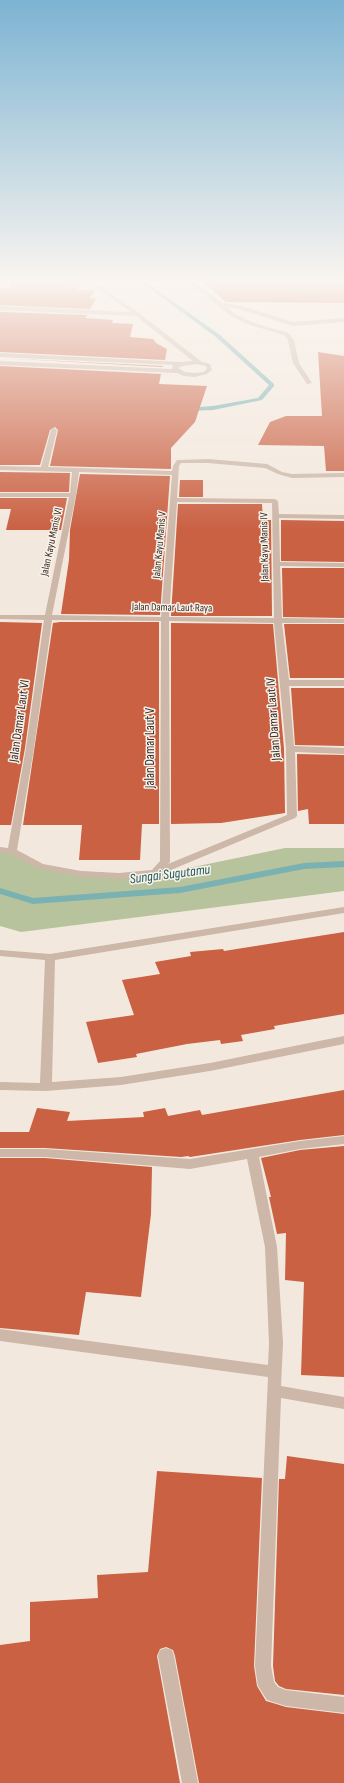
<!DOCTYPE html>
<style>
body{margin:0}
canvas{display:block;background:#f3e8dd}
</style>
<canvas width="344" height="1783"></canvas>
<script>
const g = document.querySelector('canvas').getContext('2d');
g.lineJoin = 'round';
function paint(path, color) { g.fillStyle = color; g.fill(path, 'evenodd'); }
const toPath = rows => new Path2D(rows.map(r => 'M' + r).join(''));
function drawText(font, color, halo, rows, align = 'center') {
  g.font = font + ' "Sofia Sans Condensed",sans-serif'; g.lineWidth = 3; g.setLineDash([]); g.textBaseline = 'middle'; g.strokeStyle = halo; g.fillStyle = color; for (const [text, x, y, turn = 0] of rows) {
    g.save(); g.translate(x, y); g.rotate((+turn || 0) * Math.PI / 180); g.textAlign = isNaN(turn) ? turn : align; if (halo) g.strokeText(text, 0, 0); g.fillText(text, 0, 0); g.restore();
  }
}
paint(toPath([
 [285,848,344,848,344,891,21,932,0,926,0,849,47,869,150,876]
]), '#b7c39c');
paint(toPath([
 [138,280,143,280,220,335,274,384,274,386,262,400,213,410,185,411,185,409,187,408,213,406,258,398,269,385,216,337,138,280],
 [344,861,344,867,304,869,180,893,33,904,0,894,0,888,33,898,180,887,304,863,344,861]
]), '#7ab1b2');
paint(toPath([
 [13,280,81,282,77,290,95,290,90,298,96,299,90,309,0,305,0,288,9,288],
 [201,280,344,280,344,303,226,302],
 [0,312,87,315,85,318,113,320,112,323,133,324,130,337,153,339,156,343,167,349,165,360,0,352],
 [318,352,344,356,344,471,326,471,324,446,258,445,270,422,286,416,322,416],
 [0,358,163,366,163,367],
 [0,366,161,374,159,384,207,386,195,422,171,448,171,469,50,466,58,430,55,427,50,430,40,465,0,465],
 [0,472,70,473,69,492,0,492],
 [80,474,170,476,160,615,61,614,69,560,70,530],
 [180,480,203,480,203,497,179,497],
 [0,498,67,498,61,530,6,530,11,509,0,509],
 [178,504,262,504,263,520,271,520,272,616,171,616],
 [281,520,344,521,344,562,281,561],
 [282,568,344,568,344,618,283,617],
 [0,622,42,623,25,748,11,825,0,825],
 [60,622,159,622,159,824,142,824,140,860,79,860,82,825,23,825,53,623],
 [171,623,273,624,284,749,285,813,221,823,171,824],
 [284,624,344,624,344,678,290,678],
 [291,688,344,688,344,746,295,745],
 [297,754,344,755,344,824,309,824,308,809,298,811],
 [344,932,344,1014,274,1026,275,1029,241,1035,243,1041,221,1044,220,1040,187,1044,136,1054,137,1057,98,1063,86,1022,134,1015,122,980,160,974,155,962,191,956,190,952,223,949,224,951],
 [344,1090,344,1135,300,1140,190,1157,188,1156,181,1157,45,1148,0,1148,0,1132,29,1132,37,1108,70,1112,67,1121,144,1117,143,1112,165,1108,168,1116,200,1110,202,1115],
 [344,1146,344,1377,301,1375,304,1282,285,1280,286,1233,277,1234,269,1197,271,1197,261,1158,300,1150],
 [0,1158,45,1158,152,1167,151,1214,141,1297,86,1292,79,1335,0,1328],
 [287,1456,344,1464,344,1695,286,1689,279,1686,275,1681,273,1666,279,1479,285,1479],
 [157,1471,262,1478,254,1666,257,1686,266,1701,273,1703,286,1707,344,1714,344,1783,199,1783,175,1656,173,1650,166,1647,160,1649,157,1656,180,1783,0,1783,0,1645,30,1641,30,1602,98,1598,97,1575,148,1572]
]), '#ca6143');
paint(toPath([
 [85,280,91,280,139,313,202,362,210,364,212,370,207,374,195,377,184,376,177,373,0,365,0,361,172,369,173,365,0,357,0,353,181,362,193,361,136,316,0,310,0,306,131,312,85,280],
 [196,364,206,366,207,369,203,372,195,373,185,372,178,368,182,366,196,364],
 [185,280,191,280,223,303,242,306,293,322,344,318,344,322,293,326,239,309,227,307,235,314,254,323,288,333,294,340,299,363,312,383,307,384,293,363,288,340,284,335,250,325,231,316,185,280],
 [54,428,57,430,48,467,172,471,173,466,177,460,208,459,267,464,282,472,292,474,344,473,344,477,292,478,278,474,265,468,208,463,181,463,179,466,177,498,275,499,278,501,279,514,344,515,344,519,279,518,280,562,344,563,344,567,280,566,282,618,344,619,344,623,282,623,289,680,344,680,344,686,289,686,294,746,344,748,344,754,295,752,297,816,295,818,171,870,148,877,119,879,81,877,37,868,10,854,0,853,0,847,8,848,26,748,44,620,0,619,0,615,45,615,69,497,0,497,0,493,70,493,72,472,0,470,0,466,41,467,51,430,54,428],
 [79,472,172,475,161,617,52,615,76,495,79,472],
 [177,502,272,503,274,618,169,617,177,502],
 [52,620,161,621,160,861,152,870,119,873,81,871,43,864,17,850,34,748,52,620],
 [169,621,274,623,286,749,287,815,168,864,170,862,169,621],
 [344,907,344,913,55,960,52,1082,121,1077,210,1063,344,1036,344,1044,210,1071,121,1085,46,1091,0,1090,0,1082,40,1083,45,960,0,956,0,950,50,954,344,907],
 [344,1136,344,1144,300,1149,259,1157,277,1247,283,1343,281,1386,344,1397,344,1409,281,1398,271,1666,274,1682,278,1687,286,1690,344,1697,344,1713,286,1706,273,1702,267,1700,258,1686,255,1666,268,1377,0,1341,0,1329,268,1365,269,1343,265,1247,247,1159,190,1169,45,1157,0,1157,0,1149,45,1149,190,1159,300,1141,344,1136],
 [166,1648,172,1650,174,1656,198,1783,182,1783,158,1656,160,1650,166,1648]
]), '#ccb7a8');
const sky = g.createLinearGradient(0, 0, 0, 530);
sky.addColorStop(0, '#7cb3d2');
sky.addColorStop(0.53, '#faf5f0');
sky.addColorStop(1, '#faf5f000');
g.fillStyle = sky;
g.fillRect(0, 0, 344, 530);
drawText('11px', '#382d28', '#faf2e9', [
 ["Jalan Kayu Manis VI",52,542,-78],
 ["Jalan Kayu Manis V",160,545,-85],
 ["Jalan Kayu Manis IV",265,547,-91],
 ["Jalan Damar Laut Raya",172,608,1]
]);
drawText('13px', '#382d28', '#faf2e9', [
 ["Jalan Damar Laut IV",274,719,-94],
 ["Jalan Damar Laut VI",20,721,-82],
 ["Jalan Damar Laut V",151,748,-90]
]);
drawText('italic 14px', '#1c595c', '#faf2e9', [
 ["Sungai Sugutamu",170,875,-7]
]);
</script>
